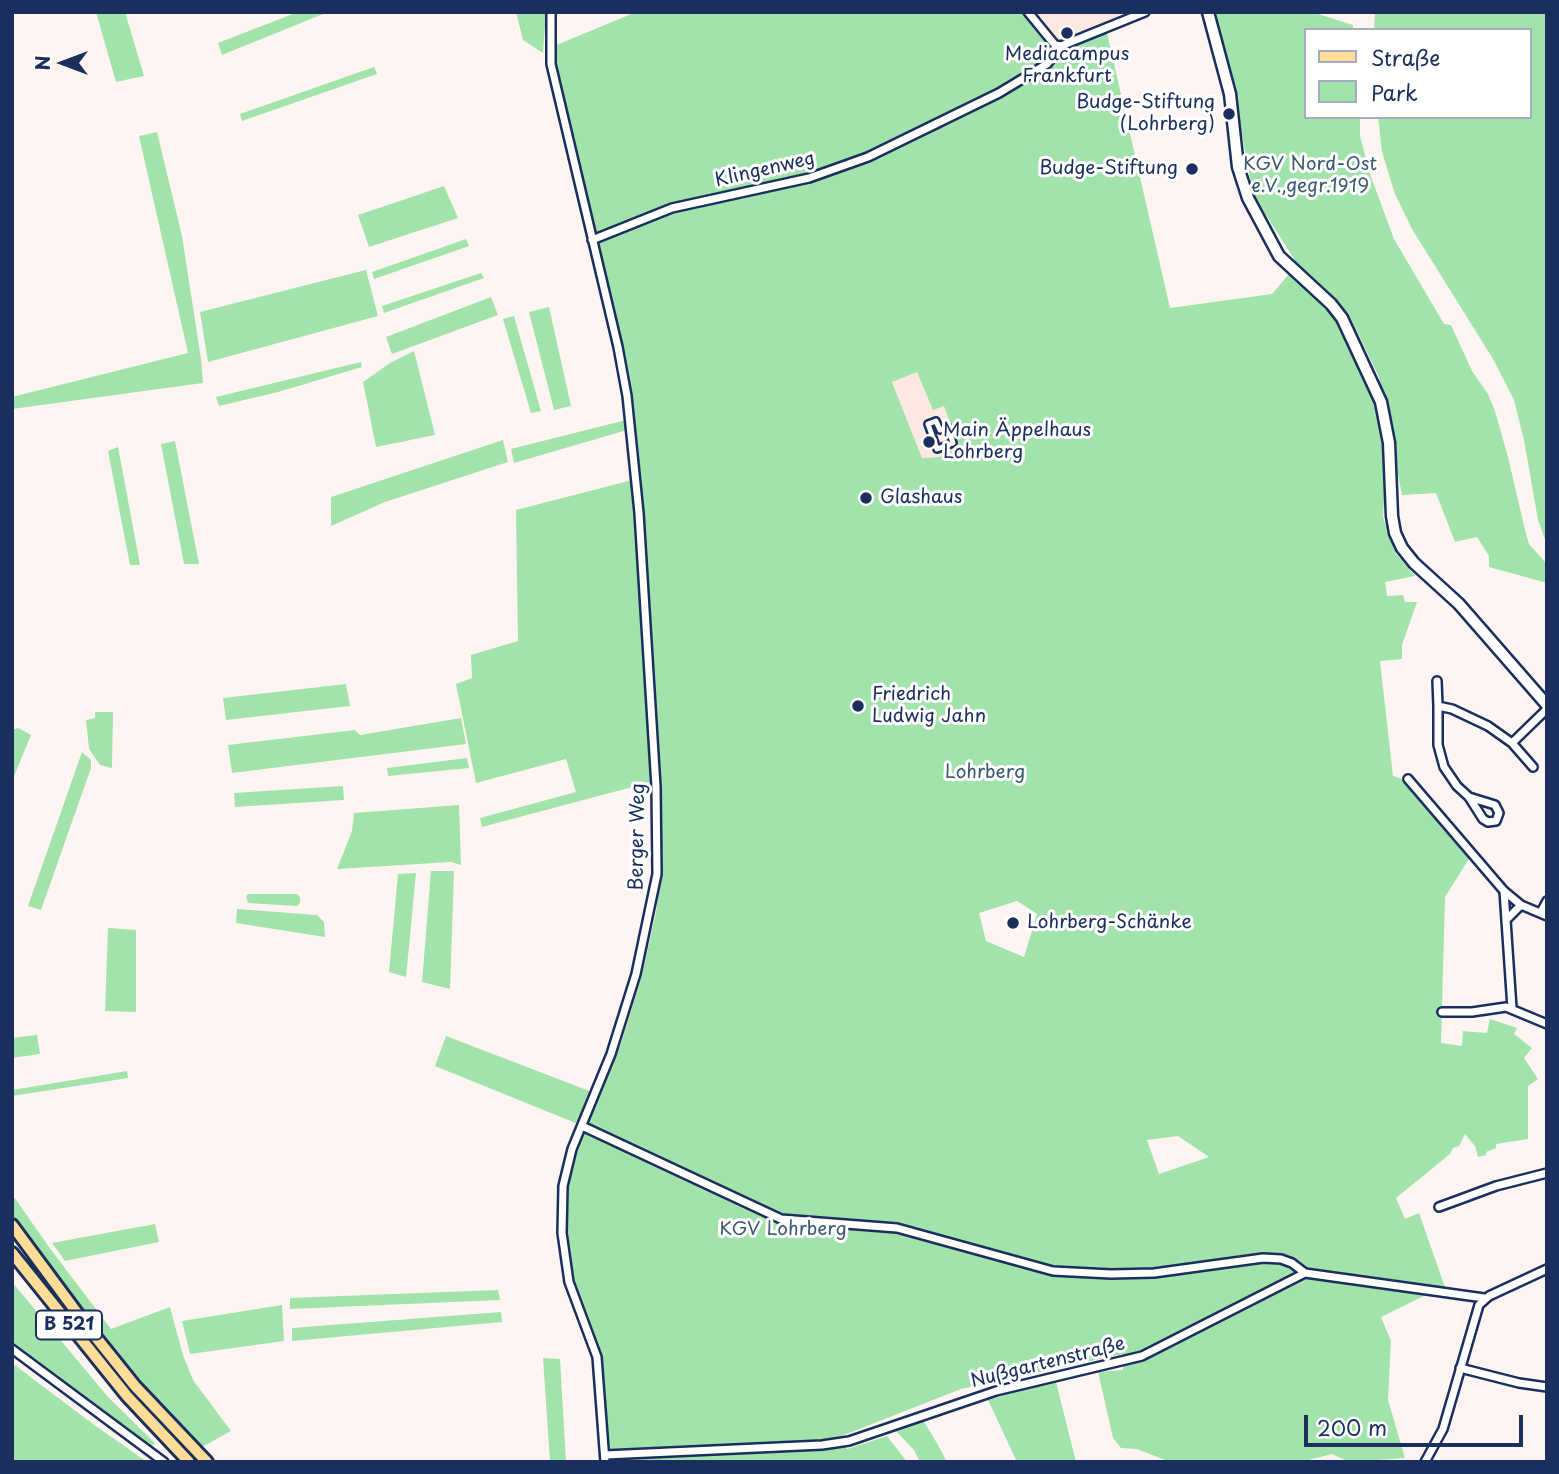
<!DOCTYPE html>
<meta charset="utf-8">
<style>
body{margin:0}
#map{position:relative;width:1559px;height:1474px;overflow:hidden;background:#fef5f2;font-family:"Playpen Sans",sans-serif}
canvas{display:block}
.frame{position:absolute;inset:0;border:14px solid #1b2f5e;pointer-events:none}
.legend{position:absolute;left:1304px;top:28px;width:228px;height:91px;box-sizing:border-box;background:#fff;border:2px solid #a4acbf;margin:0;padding:9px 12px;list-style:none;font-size:21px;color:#1b2f5e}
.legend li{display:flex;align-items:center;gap:14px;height:35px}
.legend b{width:35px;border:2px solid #a4acbf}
.north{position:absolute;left:28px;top:28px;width:70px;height:70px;-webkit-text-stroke:5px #fff;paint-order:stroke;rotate:270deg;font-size:19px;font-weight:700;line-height:28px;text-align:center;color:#1b2f5e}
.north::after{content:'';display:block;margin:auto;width:24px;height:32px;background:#1b2f5e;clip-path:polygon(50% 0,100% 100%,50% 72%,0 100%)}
.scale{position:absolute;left:1304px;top:1415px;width:219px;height:32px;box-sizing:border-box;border:4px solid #1b2f5e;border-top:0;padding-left:9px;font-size:21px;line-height:24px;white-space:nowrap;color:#1b2f5e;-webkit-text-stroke:5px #fff;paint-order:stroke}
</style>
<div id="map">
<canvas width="1559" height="1474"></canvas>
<div class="frame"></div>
<ul class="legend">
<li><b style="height:9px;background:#ffdd96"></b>Straße</li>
<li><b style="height:19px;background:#a2e3ac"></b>Park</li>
</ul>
<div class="north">N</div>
<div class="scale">200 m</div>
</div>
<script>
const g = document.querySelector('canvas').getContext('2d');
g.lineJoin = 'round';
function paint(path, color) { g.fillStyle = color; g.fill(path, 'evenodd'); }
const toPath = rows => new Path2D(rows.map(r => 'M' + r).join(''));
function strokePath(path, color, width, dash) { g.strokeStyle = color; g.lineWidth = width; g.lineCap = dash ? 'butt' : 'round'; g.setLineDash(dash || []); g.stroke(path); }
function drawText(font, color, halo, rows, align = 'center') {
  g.font = font + ' "Playpen Sans",sans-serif'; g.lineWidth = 6; g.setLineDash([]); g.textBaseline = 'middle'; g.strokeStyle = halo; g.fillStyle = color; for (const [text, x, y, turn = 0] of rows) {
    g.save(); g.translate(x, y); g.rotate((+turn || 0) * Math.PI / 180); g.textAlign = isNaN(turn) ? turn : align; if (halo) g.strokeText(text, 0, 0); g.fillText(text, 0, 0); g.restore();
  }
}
paint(toPath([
 [1034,12,1133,12,1066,41,1058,41],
 [918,371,933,409,944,405,959,447,939,457,922,458,892,382]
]), '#fde8e2');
paint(toPath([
 [96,12,125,12,144,76,116,82],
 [298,12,328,12,222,55,218,43],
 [516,12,546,12,543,53,523,40],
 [636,12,1024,12,1055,51,1107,33,1170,308,1272,294,1289,274,1334,315,1370,383,1383,424,1386,466,1383,517,1396,554,1415,576,1385,582,1387,596,1403,595,1405,602,1417,602,1402,645,1402,659,1380,661,1393,776,1405,780,1472,854,1445,897,1441,1043,1462,1046,1463,1031,1487,1033,1490,1019,1517,1028,1514,1034,1532,1048,1524,1058,1538,1079,1528,1086,1528,1139,1496,1144,1496,1148,1486,1152,1486,1155,1478,1157,1475,1146,1465,1134,1459,1146,1453,1148,1450,1154,1396,1198,1405,1219,1419,1213,1446,1290,1438,1289,1381,1317,1391,1341,1388,1400,1405,1458,1349,1462,1332,1454,1301,1462,1170,1462,1137,1449,1121,1448,1113,1438,1098,1372,1123,1370,1123,1354,961,1389,839,1437,847,1449,887,1436,907,1462,610,1462,602,1357,573,1278,567,1233,568,1187,582,1136,621,1044,642,975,656,912,661,873,659,772,650,774,651,782,482,827,480,818,576,792,566,759,476,783,456,684,472,678,471,655,518,641,516,510,640,478,632,395,600,247,554,65,554,46],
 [917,372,933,410,944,406,959,447,939,457,922,458,892,382],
 [1017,901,1037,914,1024,957,986,941,979,913],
 [1178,1136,1209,1157,1159,1174,1147,1140],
 [1213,12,1312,12,1353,25,1353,30,1305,30,1305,117,1360,117,1360,136,1370,174,1394,239,1444,324,1451,325,1472,371,1488,394,1495,411,1508,457,1525,530,1529,544,1547,564,1547,583,1489,567,1489,556,1477,537,1455,542,1436,493,1402,495,1379,377,1348,313,1298,265,1253,195,1234,90],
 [1375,12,1547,12,1547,545,1538,520,1524,440,1514,400,1493,359,1412,229,1395,194,1382,152,1378,117,1529,117,1529,30,1374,30],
 [374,67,377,74,242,121,240,114],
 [157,132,182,236,201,359,203,383,12,409,12,397,188,353,139,136],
 [444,186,458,218,369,247,358,215],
 [466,239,469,246,374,279,372,272],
 [366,270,378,316,208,362,200,312],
 [481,273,484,278,384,313,382,306],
 [491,297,498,315,392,354,386,337],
 [549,307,571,406,554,410,529,312],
 [514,316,541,411,531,413,503,319],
 [414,351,435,435,376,447,363,382,390,363],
 [361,362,362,367,278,392,219,406,216,397],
 [626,420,627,430,514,463,511,449],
 [503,440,508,462,385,502,331,526,331,497],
 [175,441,199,564,184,564,161,444],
 [118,447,140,565,130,565,108,451],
 [346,684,350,706,226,720,223,698],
 [95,712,113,712,112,768,100,765,89,749,86,720,95,718],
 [461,718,466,744,232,773,228,745,355,730,360,735],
 [18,728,31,735,12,781,12,730],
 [82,752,91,760,91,768,41,910,28,906],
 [467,758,469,768,388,776,387,768],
 [343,786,344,800,235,807,234,793],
 [459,805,461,865,451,862,337,869,352,831,354,813],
 [431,871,454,871,450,989,422,982],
 [416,873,406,977,389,972,398,874],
 [248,894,297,894,300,897,300,903,297,906,248,903,246,896],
 [237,909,317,915,324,922,325,937,236,923],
 [108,928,136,930,136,1012,105,1011],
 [37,1035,40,1054,12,1058,12,1038],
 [446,1036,592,1092,578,1124,435,1066],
 [127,1071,128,1078,12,1096,12,1090],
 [12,1194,49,1247,111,1329,170,1307,183,1355,193,1380,231,1431,202,1447,155,1398,102,1334,12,1214],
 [155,1224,159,1242,65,1261,52,1243],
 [12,1282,108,1397,155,1443,152,1446,12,1342],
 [498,1290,500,1300,290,1309,290,1298],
 [282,1305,284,1341,190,1354,182,1321],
 [501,1312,502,1322,292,1341,292,1328],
 [543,1358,560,1359,566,1462,550,1462],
 [12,1363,93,1424,147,1462,12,1462],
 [1056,1382,1076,1462,1017,1462,988,1400,1040,1385],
 [923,1420,938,1445,947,1462,920,1462,914,1450,894,1429]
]), '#a2e3ac');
strokePath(toPath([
 [1053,61,1065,49,1106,33],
 [945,124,992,100],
 [916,138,941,127],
 [902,144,912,140],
 [839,172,852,166]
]), '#6396b9', 2.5);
const pedestrian = toPath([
 [936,421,940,430,948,427,953,443,937,449,928,424,936,421]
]);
const minor = toPath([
 [551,12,551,64,618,347,627,396,639,513,656,787,657,874,636,974,611,1054,572,1149,563,1186,562,1233,569,1282,597,1357,605,1462],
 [1028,12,1055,45,1061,46],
 [592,240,672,208,809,178,868,157,999,93,1047,64,1061,46,1145,12],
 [1437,681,1438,706,1452,709,1488,726,1512,743,1547,709],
 [1438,706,1438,745,1444,767,1457,786,1469,797,1483,819,1488,822,1496,821,1499,813,1495,805,1469,797],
 [1512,743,1533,767],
 [1408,779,1504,891,1521,905,1547,916],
 [1504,891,1512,1008],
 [1541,912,1547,901],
 [1506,920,1521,905],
 [1442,1012,1472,1012,1506,1007,1547,1024],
 [582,1126,781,1219,897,1228,1053,1271,1111,1274,1154,1273,1263,1258,1281,1259,1292,1263,1305,1273],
 [1439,1207,1496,1186,1547,1173],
 [12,1349,164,1462],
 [1460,1368,1519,1383,1547,1387],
 [605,1455,822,1445,849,1441,996,1391,1142,1356,1305,1273,1484,1298],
 [1425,1462,1443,1429,1479,1305,1489,1296,1547,1269]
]);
const secondary = toPath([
 [1208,12,1230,94,1238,167,1248,198,1279,256,1331,304,1342,318,1381,402,1389,443,1392,516,1395,533,1402,548,1414,563,1459,604,1547,705]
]);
const primary = toPath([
 [12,1225,86,1325,135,1386,207,1462],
 [12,1253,127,1396,189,1462]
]);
strokePath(pedestrian, '#1b2f5e', 10);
strokePath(minor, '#1b2f5e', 12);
strokePath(secondary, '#1b2f5e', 15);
strokePath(primary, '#1b2f5e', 16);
strokePath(pedestrian, '#fff', 5);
strokePath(minor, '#fff', 7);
strokePath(secondary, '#fff', 10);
strokePath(primary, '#ffdd96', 10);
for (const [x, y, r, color] of [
 [1067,33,7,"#1b2f5e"],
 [1229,114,7,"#1b2f5e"],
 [1192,169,7,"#1b2f5e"],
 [929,442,7,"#1b2f5e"],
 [866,498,7,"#1b2f5e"],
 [858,706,7,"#1b2f5e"],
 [1013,923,7,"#1b2f5e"]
]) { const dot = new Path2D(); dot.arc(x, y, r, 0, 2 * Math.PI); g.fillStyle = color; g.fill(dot); strokePath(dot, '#fff', 2.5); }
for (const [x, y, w] of [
 [69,1325,66]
]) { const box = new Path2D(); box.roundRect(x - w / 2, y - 14.5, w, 29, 5); g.fillStyle = '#fff'; g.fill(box); strokePath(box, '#1b2f5e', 2); }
drawText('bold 18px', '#1b2f5e', null, [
 ["B 521",69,1325]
]);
drawText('19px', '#1b2f5e', '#fff', [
 ["Mediacampus",1067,55,"center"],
 ["Frankfurt",1067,77,"center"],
 ["Budge-Stiftung",1215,103,"right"],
 ["(Lohrberg)",1215,125,"right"],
 ["Budge-Stiftung",1178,169,"right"],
 ["Main Äppelhaus",943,431],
 ["Lohrberg",943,453],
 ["Glashaus",880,498],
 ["Friedrich",872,695],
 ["Ludwig Jahn",872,717],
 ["Lohrberg-Schänke",1027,923]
], 'left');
drawText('19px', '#3d5c72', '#fff', [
 ["KGV Nord-Ost",1310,165],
 ["e.V.,gegr.1919",1310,187],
 ["Lohrberg",985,773],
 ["KGV Lohrberg",783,1230]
]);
drawText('19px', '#1b2f5e', '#fff', [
 ["Klingenweg",765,170,-13],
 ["Berger Weg",638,837,-89],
 ["Nußgartenstraße",1048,1363,-14]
]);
</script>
